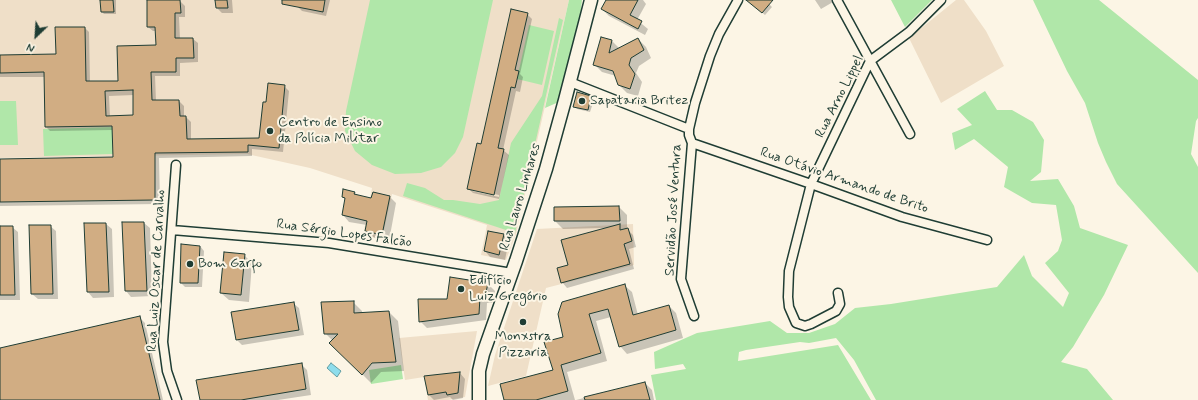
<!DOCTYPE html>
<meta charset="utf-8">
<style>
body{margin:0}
#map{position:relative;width:1198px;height:400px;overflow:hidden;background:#fcf5e5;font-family:Mynerve,sans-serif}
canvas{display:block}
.north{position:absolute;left:16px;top:16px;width:40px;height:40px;-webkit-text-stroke:3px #fcf5e5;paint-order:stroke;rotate:205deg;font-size:11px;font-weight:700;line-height:16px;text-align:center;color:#1f3d34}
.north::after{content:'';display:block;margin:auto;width:14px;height:18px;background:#1f3d34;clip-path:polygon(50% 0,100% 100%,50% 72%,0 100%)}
</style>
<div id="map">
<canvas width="1198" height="400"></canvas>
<div class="north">N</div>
</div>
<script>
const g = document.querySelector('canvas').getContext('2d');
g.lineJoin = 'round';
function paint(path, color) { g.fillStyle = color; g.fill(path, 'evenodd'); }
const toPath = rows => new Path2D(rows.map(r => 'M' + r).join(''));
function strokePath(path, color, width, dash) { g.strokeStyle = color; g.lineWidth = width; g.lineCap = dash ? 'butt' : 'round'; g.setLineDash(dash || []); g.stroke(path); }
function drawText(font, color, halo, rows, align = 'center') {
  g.font = font + ' Mynerve,sans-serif'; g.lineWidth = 4; g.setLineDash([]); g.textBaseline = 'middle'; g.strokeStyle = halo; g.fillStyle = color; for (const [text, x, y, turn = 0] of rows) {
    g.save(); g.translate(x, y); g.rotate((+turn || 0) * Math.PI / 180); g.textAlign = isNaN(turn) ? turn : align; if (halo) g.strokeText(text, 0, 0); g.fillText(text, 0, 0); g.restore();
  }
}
paint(toPath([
 [0,0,569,0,516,234,506,260,481,255,487,225,392,194,382,239,363,236,372,188,310,168,247,154,0,158],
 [956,0,964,0,986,31,1004,66,941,103,909,38],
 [633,224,634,265,546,288,526,376,488,386,495,355,537,229],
 [477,331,465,397,448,400,428,400,424,377,405,380,399,338]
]), '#efdfc8');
paint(toPath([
 [370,0,493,0,463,137,455,153,441,167,421,173,395,174,372,165,355,151,345,131,346,111],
 [569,0,582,0,579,27,561,101,545,108],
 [891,0,932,0,905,27],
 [1033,0,1099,0,1198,80,1198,118,1196,121,1191,154,1198,167,1198,273,1117,184,1106,162,1098,143,1085,103,1067,71],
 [559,18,563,20,515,233,403,196,407,183,425,188,444,200,453,200,480,204,499,200,511,143,542,96],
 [529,25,554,31,542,85,517,79],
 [985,91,997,110,1012,110,1033,122,1044,140,1041,172,1030,181,1058,179,1074,206,1080,228,1128,245,1104,295,1073,347,1061,362,1087,369,1113,400,876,400,854,360,836,338,809,343,800,342,746,350,739,352,738,361,838,345,871,400,656,400,651,375,686,369,683,364,655,369,654,352,697,333,770,321,787,333,809,333,835,324,855,308,891,304,997,287,1024,255,1032,276,1063,307,1069,293,1045,263,1058,251,1062,240,1056,205,1032,203,1004,187,1008,167,974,139,955,150,952,133,972,125,957,109],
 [0,101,16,101,18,145,0,145],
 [112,127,113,154,44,156,43,129],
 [401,365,403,379,371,384,369,370]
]), '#b0e7a9');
const water = toPath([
 [331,363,341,371,337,377,327,368,331,363]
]);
paint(water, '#8eddec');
strokePath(water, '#629da2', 1);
paint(toPath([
 [101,0,116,0,116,14,104,14,102,12],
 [148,0,178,0,178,1,180,1,185,6,185,17,179,17,180,39,193,39,198,43,198,62,180,63,180,76,155,76,156,101,179,101,184,106,184,117,186,117,191,122,191,140,260,139,267,103,284,86,289,91,283,152,252,149,252,156,159,158,160,204,0,206,0,160,114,158,113,130,50,131,46,127,45,77,0,77,0,56,57,55,85,28,89,32,90,82,119,82,157,46,157,31,153,31,148,27],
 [134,95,134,116,110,117,109,96],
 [216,0,232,0,233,13,222,13,217,8],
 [299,0,330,0,326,16,302,11,298,7],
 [607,0,643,0,646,4,637,20,648,29,645,35,609,16,602,9],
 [748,0,765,0,772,7,765,15],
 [815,0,832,0,833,2,821,9],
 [527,14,532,19,520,74,523,77,520,92,516,91,503,150,509,155,499,199,473,193,468,188],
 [472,189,499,195,499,197,472,191],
 [602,38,612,41,620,49,638,39,646,47,651,58,639,66,636,73,642,82,638,96,627,93,619,85,616,76,602,72,595,65],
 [578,94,591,97,594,100,590,112,577,109,575,106],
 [354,192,358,196,372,199,390,197,396,203,389,241,372,237,366,231,367,225,349,222,343,215,346,200,343,197],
 [619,207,627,215,627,229,633,235,636,247,629,249,634,269,567,288,562,282,569,266,604,228,563,229,555,221],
 [123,223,144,223,150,228,152,296,131,297,126,291],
 [85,224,106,224,112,229,114,297,93,298,88,292],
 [50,226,56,231,58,299,38,299,32,294],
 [0,227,12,227,18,232,20,300,0,300],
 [503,235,509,240,505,260,490,257,485,251],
 [200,246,204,251,202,287,185,287,181,283],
 [244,255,252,263,249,302,229,300,221,293],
 [451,278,488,284,495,291,492,303,487,303,486,320,427,328,420,321,448,300],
 [624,285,632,292,638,315,669,306,676,313,683,338,627,354,620,346,611,317,596,321,607,361,567,372,575,400,505,400,554,371,564,338,559,314],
 [353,302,362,311,362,314,389,312,398,321,404,371,381,372,371,383,331,343,333,341,325,333],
 [293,303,299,308,304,335,242,345,237,340],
 [139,317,145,323,163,400,0,400,0,349],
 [301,364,307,370,311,395,278,400,201,400],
 [460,373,465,379,463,398,453,400,450,397,434,400,429,395],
 [645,383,652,390,654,400,576,400]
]), '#0003');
const building = toPath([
 [100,0,113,0,114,12,101,12,100,0],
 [147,0,180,0,181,13,175,13,175,38,193,38,194,58,176,58,176,72,151,72,152,100,179,100,180,116,186,116,187,139,259,138,263,102,266,102,268,83,285,85,279,148,248,145,248,152,155,153,155,200,0,202,0,159,113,157,112,126,45,127,44,72,0,73,0,55,56,54,55,27,85,27,86,81,118,81,117,46,156,45,155,27,147,27,147,0],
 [133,90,133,115,106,116,105,91,133,90],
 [215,0,227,0,228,8,216,8,215,0],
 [282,0,325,0,323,12,282,4,282,0],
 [606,0,638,0,630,15,642,21,638,29,601,9,606,0],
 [746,0,773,0,762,13,746,0],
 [511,9,528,13,515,70,519,71,515,88,511,87,498,148,504,149,494,195,467,189,477,143,481,144,511,9],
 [601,37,612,40,609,53,638,38,644,50,631,58,629,65,635,74,630,89,618,85,613,71,593,65,601,37],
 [577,92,591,96,588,110,573,107,577,92],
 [343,189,355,192,354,194,371,198,373,192,390,196,382,235,365,231,367,221,342,215,345,198,342,197,343,189],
 [619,206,620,221,554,221,554,207,619,206],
 [122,222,144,222,147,291,125,291,122,222],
 [84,223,106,223,109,292,87,292,84,223],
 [620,224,620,230,628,228,632,241,624,244,630,264,561,283,557,268,568,265,561,240,620,224],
 [29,225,51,225,53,294,31,294,29,225],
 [0,226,13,226,15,295,0,295,0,226],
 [488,231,504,234,499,255,484,251,488,231],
 [181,244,200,246,198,283,180,283,181,244],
 [224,252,245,254,241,295,220,293,224,252],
 [450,277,488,283,485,297,480,297,479,314,419,322,418,299,447,299,450,277],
 [625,284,633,315,669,305,676,330,619,347,608,309,589,314,601,353,561,365,568,391,536,400,504,400,500,384,553,370,544,342,563,337,558,314,562,302,625,284],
 [354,301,354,313,389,311,396,362,372,363,362,375,329,343,338,334,324,334,321,302,354,301],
 [294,302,299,330,236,340,231,312,294,302],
 [140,316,160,400,0,400,0,348,140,316],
 [302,363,306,389,241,400,200,400,196,380,302,363],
 [460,372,458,393,447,395,446,392,428,395,424,376,460,372],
 [645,382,650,400,585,400,584,397,645,382]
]);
paint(building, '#d1ad83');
strokePath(building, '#1f3d34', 1);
const street = toPath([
 [837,0,910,134],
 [570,82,689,129],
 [692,143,811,184,902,217,987,240],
 [176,165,163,342,167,371,177,400],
 [172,230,329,243,512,273],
 [838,293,840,304,836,311,811,324,805,326,796,323,789,307,788,297,789,271,811,184,870,61,909,32,941,0],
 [694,316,681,279,692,143,689,135,689,129,695,103,710,56,719,34,738,0]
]);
const secondary = toPath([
 [479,400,479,371,483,354,516,261,546,169,565,100,591,0]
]);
strokePath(street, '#1f3d34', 11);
strokePath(secondary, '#1f3d34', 15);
strokePath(street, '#fcf5e5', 8);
strokePath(secondary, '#fcf5e5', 12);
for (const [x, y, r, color] of [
 [582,101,4,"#1f3d34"],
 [270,131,4,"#1f3d34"],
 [190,264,4,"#1f3d34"],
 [461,289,4,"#1f3d34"],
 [523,322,4,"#1f3d34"]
]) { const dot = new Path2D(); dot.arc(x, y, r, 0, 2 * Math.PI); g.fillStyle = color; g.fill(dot); strokePath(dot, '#fcf5e5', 1.5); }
drawText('14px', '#1f3d34', '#fcf5e5', [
 ["Rua Arno Lippel",840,97,-63],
 ["Rua Otávio Armando de Brito",844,181,19],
 ["Rua Lauro Linhares",521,197,-73],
 ["Servidão José Ventura",674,210,-87],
 ["Rua Sérgio Lopes Falcão",344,234,8],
 ["Rua Luiz Oscar de Carvalho",157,271,-87]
]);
drawText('14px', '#1f3d34', '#fcf5e5', [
 ["Sapataria Britez",590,101],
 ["Centro de Ensino",278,123],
 ["da Polícia Militar",278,139],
 ["Bom Garfo",198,264],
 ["Edifício",469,281],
 ["Luiz Gregório",469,297],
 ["Monxstra",523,337,"center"],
 ["Pizzaria",523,353,"center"]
], 'left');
</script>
